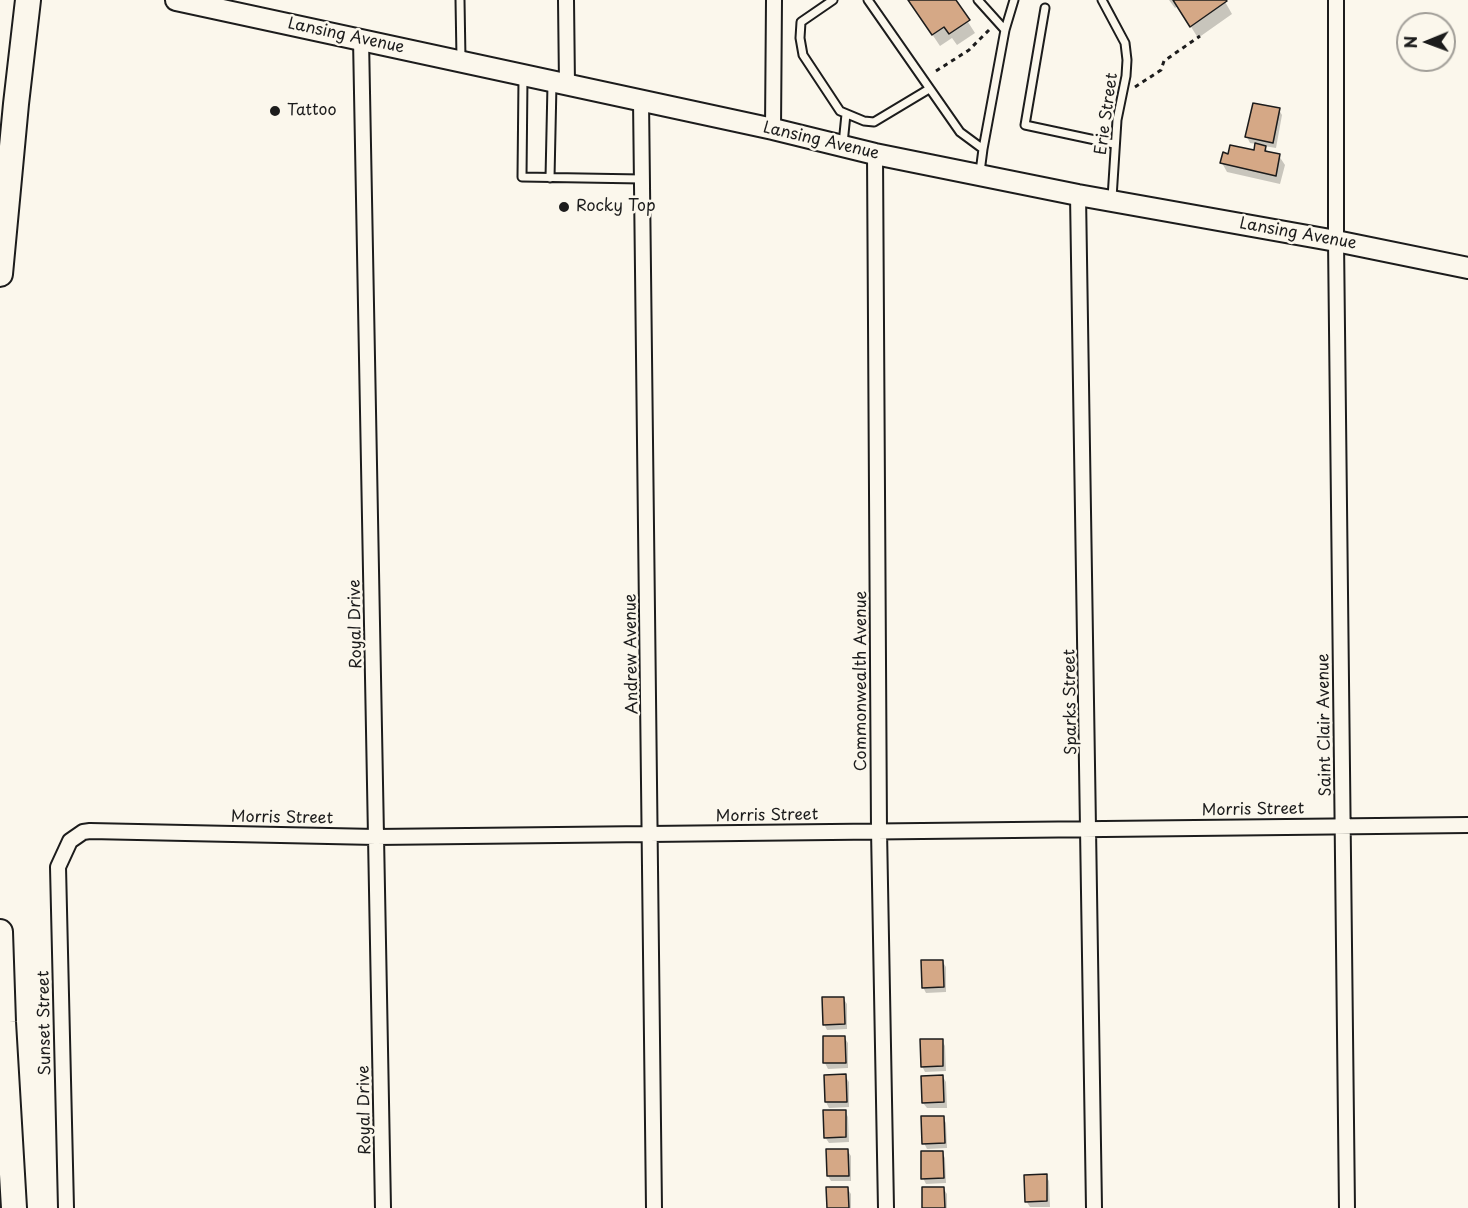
<!DOCTYPE html>
<style>
body{margin:0}
#map{position:relative;width:1468px;height:1208px;overflow:hidden;background:#fbf7ec;font-family:"Playpen Sans",sans-serif}
canvas{display:block}
.north{position:absolute;left:1396px;top:12px;width:60px;height:60px;box-sizing:border-box;background:#fbf7ec;border:2px solid #a29f99;border-radius:50%;rotate:269deg;font-size:16px;font-weight:700;line-height:24px;text-align:center;color:#1c1c1c}
.north::after{content:'';display:block;margin:auto;width:21px;height:27px;background:#1c1c1c;clip-path:polygon(50% 0,100% 100%,50% 72%,0 100%)}
</style>
<div id="map">
<canvas width="1468" height="1208"></canvas>
<div class="north">N</div>
</div>
<script>
const g = document.querySelector('canvas').getContext('2d');
g.lineJoin = 'round';
function paint(path, color) { g.fillStyle = color; g.fill(path, 'evenodd'); }
const toPath = rows => new Path2D(rows.map(r => 'M' + r).join(''));
function strokePath(path, color, width, dash) { g.strokeStyle = color; g.lineWidth = width; g.lineCap = dash ? 'butt' : 'round'; g.setLineDash(dash || []); g.stroke(path); }
function drawText(font, color, halo, rows, align = 'center') {
  g.font = font + ' "Playpen Sans",sans-serif'; g.lineWidth = 5; g.setLineDash([]); g.textBaseline = 'middle'; g.strokeStyle = halo; g.fillStyle = color; for (const [text, x, y, turn = 0] of rows) {
    g.save(); g.translate(x, y); g.rotate((+turn || 0) * Math.PI / 180); g.textAlign = isNaN(turn) ? turn : align; if (halo) g.strokeText(text, 0, 0); g.fillText(text, 0, 0); g.restore();
  }
}
paint(toPath([
 [909,0,954,0,975,33,957,45,952,38,940,46],
 [1169,0,1224,0,1232,14,1198,38,1178,6,1175,8],
 [1279,110,1282,115,1276,148,1264,146,1269,153,1279,156,1285,165,1280,184,1227,172,1222,163,1230,155,1255,152,1257,144,1250,143,1247,137],
 [942,961,946,967,946,992,926,993,923,987],
 [843,998,847,1004,847,1029,827,1030,824,1024],
 [844,1037,848,1043,848,1068,828,1069,825,1063],
 [942,1040,945,1046,946,1071,925,1072,922,1066],
 [845,1076,849,1082,849,1107,829,1108,826,1102],
 [943,1077,946,1082,947,1108,927,1108,923,1103],
 [845,1111,848,1117,849,1142,829,1143,825,1137],
 [943,1117,946,1123,947,1148,927,1149,924,1143],
 [847,1150,851,1156,851,1181,831,1181,828,1176],
 [942,1152,945,1158,946,1183,926,1184,923,1178],
 [1046,1176,1049,1181,1050,1207,1030,1207,1026,1201],
 [847,1188,851,1194,851,1208,828,1208],
 [943,1188,947,1194,947,1208,924,1208]
]), '#0003');
const building = toPath([
 [908,0,956,0,970,20,949,34,944,27,932,35,908,0],
 [1173,0,1226,0,1227,1,1190,27,1173,0],
 [1253,103,1280,108,1273,143,1245,137,1253,103],
 [1255,143,1266,146,1265,151,1280,154,1276,176,1220,163,1223,152,1228,154,1230,145,1254,150,1255,143],
 [921,960,943,960,944,987,922,988,921,960],
 [822,997,844,997,845,1024,823,1025,822,997],
 [823,1036,845,1036,846,1063,823,1063,823,1036],
 [920,1039,943,1039,943,1066,921,1067,920,1039],
 [846,1074,847,1102,825,1102,824,1075,846,1074],
 [943,1075,944,1102,922,1103,921,1076,943,1075],
 [823,1110,846,1110,846,1137,824,1138,823,1110],
 [921,1116,944,1116,945,1143,922,1144,921,1116],
 [826,1149,848,1149,849,1176,827,1176,826,1149],
 [921,1151,943,1151,944,1178,921,1179,921,1151],
 [1047,1174,1047,1201,1025,1202,1024,1175,1047,1174],
 [826,1187,848,1187,849,1208,827,1208,826,1187],
 [922,1187,944,1187,945,1208,922,1208,922,1187]
]);
paint(building, '#d5a886');
strokePath(building, '#1c1c1c', 1.5);
const lane = toPath([
 [460,0,461,58],
 [833,0,801,22,800,38,803,55,840,111,864,121,874,122,929,89],
 [868,0,960,132,983,149,980,172],
 [978,0,1005,30],
 [1102,0,1125,43,1127,60,1126,76,1117,120,1112,198],
 [1045,8,1025,125,1114,144],
 [523,78,522,177,642,179],
 [843,144,846,114],
 [983,149,1005,30,1014,0],
 [550,178,552,84]
]);
const street = toPath([
 [566,0,567,84],
 [1336,0,1336,241,1347,1208],
 [361,39,383,1208],
 [641,100,654,1208],
 [773,129,774,0],
 [875,154,879,830,886,1208],
 [1078,195,1094,1208],
 [66,1208,58,867,70,841,83,832,90,831,376,837,1468,825]
]);
const secondary = toPath([
 [176,0,773,129,875,154,1078,195,1336,241,1468,268]
]);
const highway = toPath([
 [0,274,16,104,28,0],
 [0,932,3,1022,14,1208]
]);
strokePath(lane, '#1c1c1c', 11);
strokePath(street, '#1c1c1c', 18);
strokePath(secondary, '#1c1c1c', 24);
strokePath(highway, '#1c1c1c', 28);
strokePath(toPath([
 [936,71,969,50,989,30],
 [1135,87,1161,70,1164,61,1200,36]
]), '#1c1c1c', 3, [4.5, 4.5]);
strokePath(lane, '#fbf7ec', 7);
strokePath(street, '#fbf7ec', 14);
strokePath(secondary, '#fbf7ec', 20);
strokePath(highway, '#fbf7ec', 24);
for (const [x, y, r, color] of [
 [275,111,6,"#1c1c1c"],
 [564,207,6,"#1c1c1c"]
]) { const dot = new Path2D(); dot.arc(x, y, r, 0, 2 * Math.PI); g.fillStyle = color; g.fill(dot); strokePath(dot, '#fbf7ec', 2); }
drawText('16px', '#1c1c1c', '#fbf7ec', [
 ["Lansing Avenue",346,36,12],
 ["Erie Street",1107,114,-82],
 ["Lansing Avenue",821,141,13],
 ["Lansing Avenue",1298,234,10],
 ["Royal Drive",356,624,-91],
 ["Andrew Avenue",632,654,-91],
 ["Commonwealth Avenue",862,681,-90],
 ["Sparks Street",1071,702,-91],
 ["Saint Clair Avenue",1325,725,-91],
 ["Morris Street",1253,810,-1],
 ["Morris Street",767,816,-1],
 ["Morris Street",282,818,1],
 ["Sunset Street",45,1023,-91],
 ["Royal Drive",365,1110,-91]
]);
drawText('16px', '#1c1c1c', '#fbf7ec', [
 ["Tattoo",287,111],
 ["Rocky Top",576,207]
], 'left');
</script>
